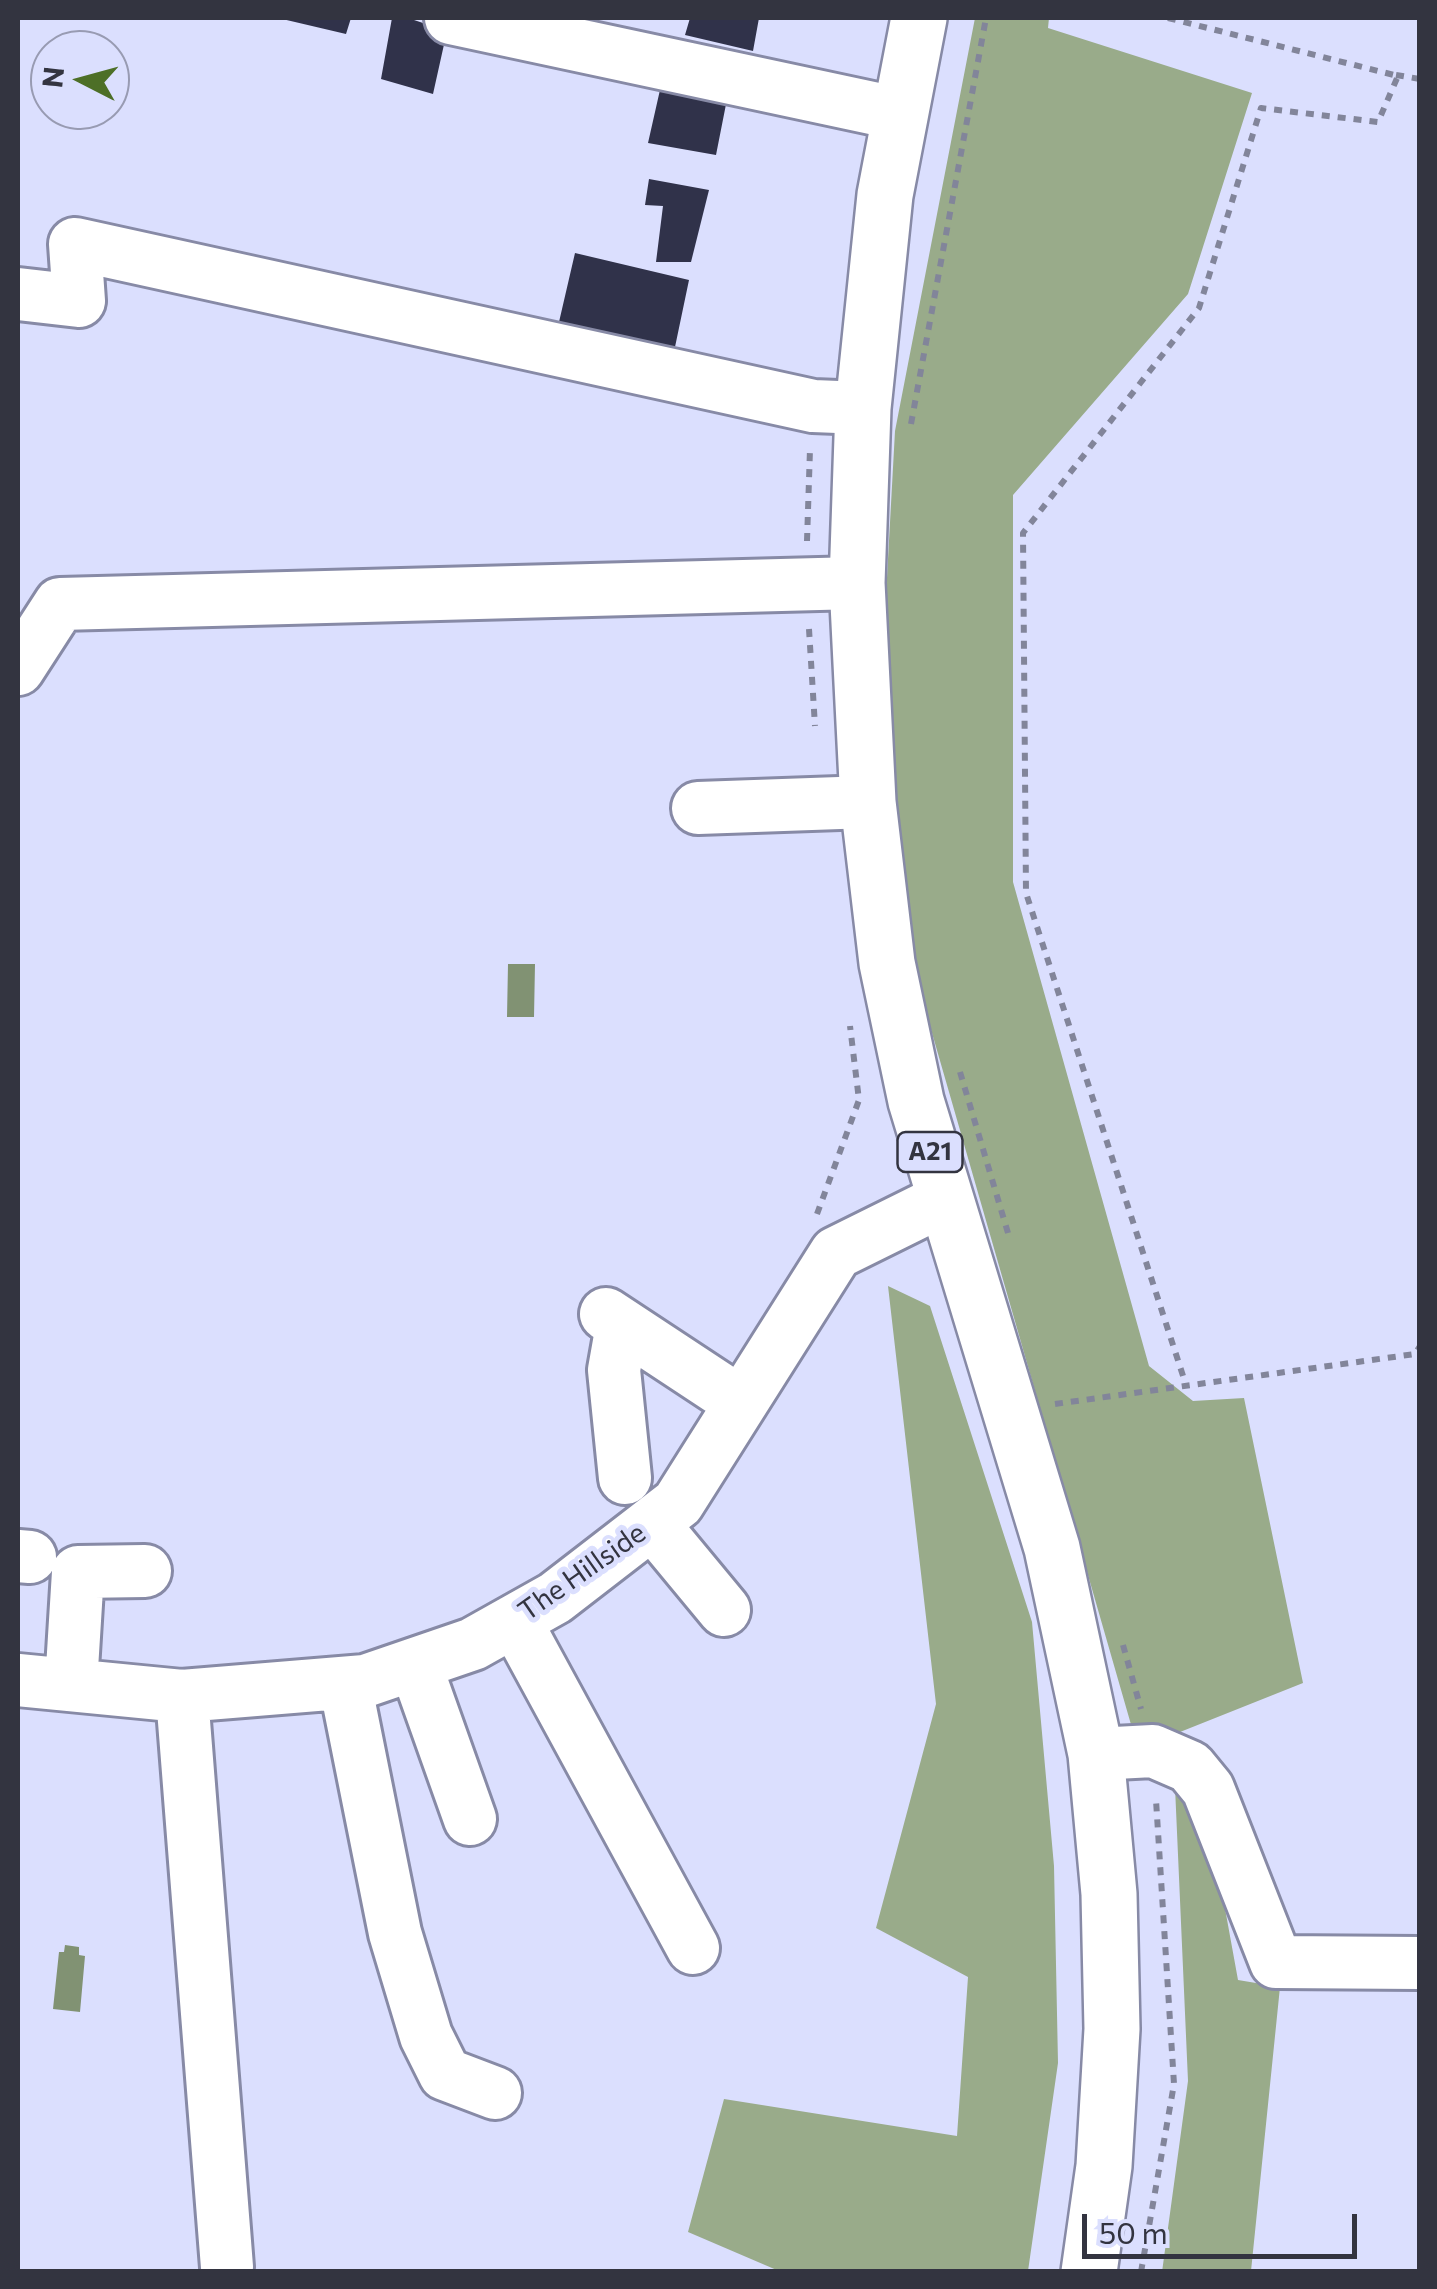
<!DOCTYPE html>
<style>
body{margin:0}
#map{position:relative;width:1437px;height:2289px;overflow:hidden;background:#dbdffe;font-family:Commissioner,sans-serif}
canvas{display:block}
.frame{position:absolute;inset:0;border:20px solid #333440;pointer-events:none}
.north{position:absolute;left:30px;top:30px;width:100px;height:100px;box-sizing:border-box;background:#dbdffe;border:2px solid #989bb2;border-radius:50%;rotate:276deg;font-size:28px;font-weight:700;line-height:40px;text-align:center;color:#333440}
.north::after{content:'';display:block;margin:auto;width:35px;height:45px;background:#4d6f27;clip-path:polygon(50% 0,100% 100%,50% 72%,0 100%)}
.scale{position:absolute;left:1082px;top:2214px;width:275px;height:45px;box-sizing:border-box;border:5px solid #333440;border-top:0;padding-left:12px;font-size:30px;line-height:35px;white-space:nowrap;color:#333440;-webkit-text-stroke:8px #dbdffe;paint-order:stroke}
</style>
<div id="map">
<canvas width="1437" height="2289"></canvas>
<div class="frame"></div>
<div class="north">N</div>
<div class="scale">50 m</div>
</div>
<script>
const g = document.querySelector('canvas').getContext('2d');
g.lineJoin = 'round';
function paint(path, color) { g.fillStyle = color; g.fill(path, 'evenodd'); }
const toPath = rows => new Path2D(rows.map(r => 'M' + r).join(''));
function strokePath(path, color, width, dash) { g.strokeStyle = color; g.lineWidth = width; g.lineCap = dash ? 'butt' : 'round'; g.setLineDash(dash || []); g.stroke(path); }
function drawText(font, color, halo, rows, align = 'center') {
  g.font = font + ' Commissioner,sans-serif'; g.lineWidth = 10; g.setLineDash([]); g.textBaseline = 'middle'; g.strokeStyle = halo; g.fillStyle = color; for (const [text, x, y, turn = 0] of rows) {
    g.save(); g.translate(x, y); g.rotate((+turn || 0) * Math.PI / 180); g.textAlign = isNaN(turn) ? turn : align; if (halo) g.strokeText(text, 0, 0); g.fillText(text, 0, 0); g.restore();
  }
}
paint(toPath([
 [975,18,1049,18,1048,28,1252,93,1188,294,1013,495,1013,882,1149,1366,1193,1401,1244,1398,1303,1683,1170,1736,1132,1728,888,880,882,669,895,431],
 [888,1286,930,1306,1032,1622,1054,1866,1058,2063,1028,2271,779,2271,688,2232,724,2099,957,2136,968,1977,876,1928,936,1704],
 [1175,1787,1206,1804,1238,1980,1280,1987,1251,2271,1162,2272,1188,2081]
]), '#99ab8a');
paint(toPath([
 [508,964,535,964,534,1017,507,1017],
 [65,1945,79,1947,79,1955,85,1956,80,2012,53,2009,59,1952,64,1952]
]), '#819273');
paint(toPath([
 [278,18,351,18,346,34],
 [392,18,408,18,447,31,433,94,381,79],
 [690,18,759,18,753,51,685,35],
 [662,81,729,89,716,155,648,143],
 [649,179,709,190,691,262,656,262,663,206,645,205],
 [575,253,689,280,675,347,559,322]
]), '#30324a');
const minor = toPath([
 [451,18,900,114],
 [18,294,79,301,75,244,813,406,863,408],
 [18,669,60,604,857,583],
 [698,808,868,802],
 [606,1314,741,1403],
 [622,1325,614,1370,625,1478],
 [652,1523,724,1610],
 [18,1556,30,1557],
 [515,1621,693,1948],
 [415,1664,470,1819],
 [18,1680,182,1696,365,1681,473,1644,555,1598,678,1503,836,1253,943,1200],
 [345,1683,395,1933,426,2036,445,2074,495,2093],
 [71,1685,78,1572,145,1571],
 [182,1696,227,2267],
 [1096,1754,1153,1751,1190,1767,1208,1789,1276,1962,1420,1963]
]);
const highway = toPath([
 [919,18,885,195,863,408,857,583,868,802,887,963,916,1101,1052,1548,1096,1754,1109,1894,1112,2029,1104,2166,1089,2272]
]);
strokePath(minor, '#878aa6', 58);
strokePath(highway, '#878aa6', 60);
strokePath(toPath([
 [1168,18,1398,76,1378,122,1261,108,1199,308,1023,533,1026,893,1186,1385],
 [1396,75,1420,79],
 [911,424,986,18],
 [807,541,810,449],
 [809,629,815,726],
 [960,1072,1008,1233],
 [817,1214,859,1100,850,1026],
 [1055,1404,1415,1354,1420,1346],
 [1123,1645,1141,1709],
 [1141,2272,1174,2084,1156,1800]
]), '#82859a', 6, [8, 8]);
strokePath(minor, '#fff', 52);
strokePath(highway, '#fff', 55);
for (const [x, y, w] of [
 [930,1152,65]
]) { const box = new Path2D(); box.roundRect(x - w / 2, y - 20, w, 40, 8); g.fillStyle = '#dbdffe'; g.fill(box); strokePath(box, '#333440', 2.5); }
drawText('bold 25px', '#333440', null, [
 ["A21",930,1152]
]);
drawText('28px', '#333440', '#dbdffe', [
 ["The Hillside",582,1572,-35]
]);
</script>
